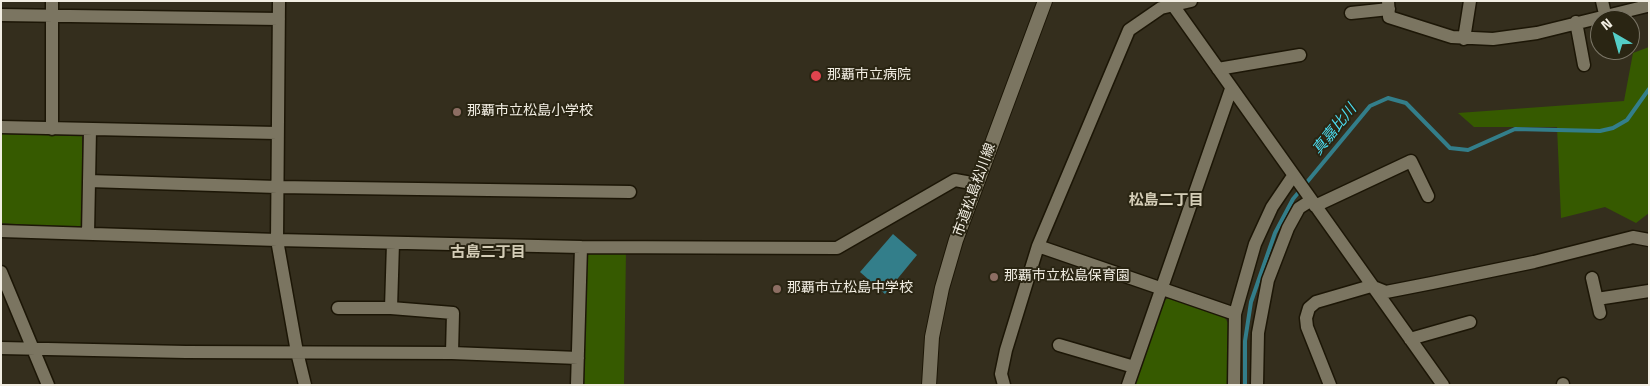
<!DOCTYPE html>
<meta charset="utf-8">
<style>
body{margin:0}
#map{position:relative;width:1650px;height:386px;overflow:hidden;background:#342e1d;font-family:"Titillium Web",sans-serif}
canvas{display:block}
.frame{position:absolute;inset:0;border:2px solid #f2eee3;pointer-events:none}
.north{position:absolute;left:1590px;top:10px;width:50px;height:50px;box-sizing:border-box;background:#2a2513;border:1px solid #7a7566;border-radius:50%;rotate:322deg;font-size:14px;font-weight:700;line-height:20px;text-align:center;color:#f2eee3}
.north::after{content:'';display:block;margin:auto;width:18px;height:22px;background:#54cdc7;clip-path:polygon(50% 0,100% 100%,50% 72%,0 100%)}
</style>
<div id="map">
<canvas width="1650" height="386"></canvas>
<div class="frame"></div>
<div class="north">N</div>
</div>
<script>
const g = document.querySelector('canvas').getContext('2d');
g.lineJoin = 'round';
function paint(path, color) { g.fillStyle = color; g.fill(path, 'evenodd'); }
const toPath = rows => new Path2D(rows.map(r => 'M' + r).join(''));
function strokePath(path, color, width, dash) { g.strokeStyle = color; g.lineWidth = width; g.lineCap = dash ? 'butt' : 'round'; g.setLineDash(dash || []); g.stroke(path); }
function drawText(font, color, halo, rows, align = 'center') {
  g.font = font + ' "Titillium Web","Noto Sans JP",sans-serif'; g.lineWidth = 4; g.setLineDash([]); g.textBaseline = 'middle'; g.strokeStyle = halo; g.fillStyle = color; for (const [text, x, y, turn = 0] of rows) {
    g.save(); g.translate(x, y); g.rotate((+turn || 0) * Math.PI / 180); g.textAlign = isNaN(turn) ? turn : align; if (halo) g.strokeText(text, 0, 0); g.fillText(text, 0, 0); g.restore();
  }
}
paint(toPath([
 [1649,47,1649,213,1636,223,1605,207,1561,218,1557,127,1474,127,1458,113,1624,101,1633,53],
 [1,134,82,136,83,229,1,223],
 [594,250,626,250,624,385,584,385,586,257],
 [1170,297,1222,314,1225,318,1228,323,1227,385,1134,385,1165,300]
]), '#365a00');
paint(toPath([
 [893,234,917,255,885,294,860,272]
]), '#337e8a');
strokePath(toPath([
 [1245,385,1245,341,1251,302,1275,233,1293,199,1370,106,1388,98,1406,103,1450,148,1468,150,1515,129,1600,131,1613,128,1627,120,1649,89]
]), '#337e8a', 4);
const minor = toPath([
 [279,1,277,240,297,352,305,385],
 [1170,1,1443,385],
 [1388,1,1389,17,1452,37,1493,39,1537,33,1647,6,1647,1],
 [1602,1,1605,14],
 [1351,13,1389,9],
 [1,15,279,19],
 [1576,22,1584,65],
 [1464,39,1470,1],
 [1218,69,1300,55],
 [1,127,277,133],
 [52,129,52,1],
 [89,181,277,187,630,192],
 [1315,206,1411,161,1428,196],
 [1,231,277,240,581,247,837,248,955,180,977,184],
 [88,234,90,130],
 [393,243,391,308,453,313,452,353],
 [1038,246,1235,314,1234,385],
 [1,272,48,385],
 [1592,278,1600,313],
 [1597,299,1649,291],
 [338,308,391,308],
 [1235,314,1255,244,1272,207,1293,176],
 [1410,339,1470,322],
 [1059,345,1134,367],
 [1,348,186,352,452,353,578,358],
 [577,385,581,247],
 [1004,385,1001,374,1006,350,1038,246,1129,30,1161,8,1191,1],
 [1128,385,1231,89],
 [1257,385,1258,333,1268,280,1288,228,1299,208,1310,201],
 [1330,385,1307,327,1306,318,1309,308,1316,302,1371,286,1386,292,1432,283,1534,262,1633,237,1649,240],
 [1563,385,1563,384]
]);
const tertiary = toPath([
 [929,385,932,337,942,288,956,240,1045,1]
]);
strokePath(minor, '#1c1606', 15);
strokePath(tertiary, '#1c1606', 16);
strokePath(minor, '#7b7561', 12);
strokePath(tertiary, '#7b7561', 14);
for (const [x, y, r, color] of [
 [816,76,6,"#e0444e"],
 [457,112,5,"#8d6e63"],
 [994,277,5,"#8d6e63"],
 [777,289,5,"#8d6e63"]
]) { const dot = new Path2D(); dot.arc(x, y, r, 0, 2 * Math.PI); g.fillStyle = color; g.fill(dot); strokePath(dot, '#2a2513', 2); }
drawText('14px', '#f2eee3', '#2a2513', [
 ["那覇市立病院",827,76],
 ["那覇市立松島小学校",467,112],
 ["那覇市立松島保育園",1004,277],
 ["那覇市立松島中学校",787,289]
], 'left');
drawText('14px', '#f2eee3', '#2a2513', [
 ["市道松島松川線",975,190,-70]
]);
drawText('italic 15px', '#4bddf2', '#2a2513', [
 ["真嘉比川",1335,130,-51]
]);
drawText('bold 15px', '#d4cdb7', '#2a2513', [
 ["松島二丁目",1166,201],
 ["古島二丁目",488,253]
]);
</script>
